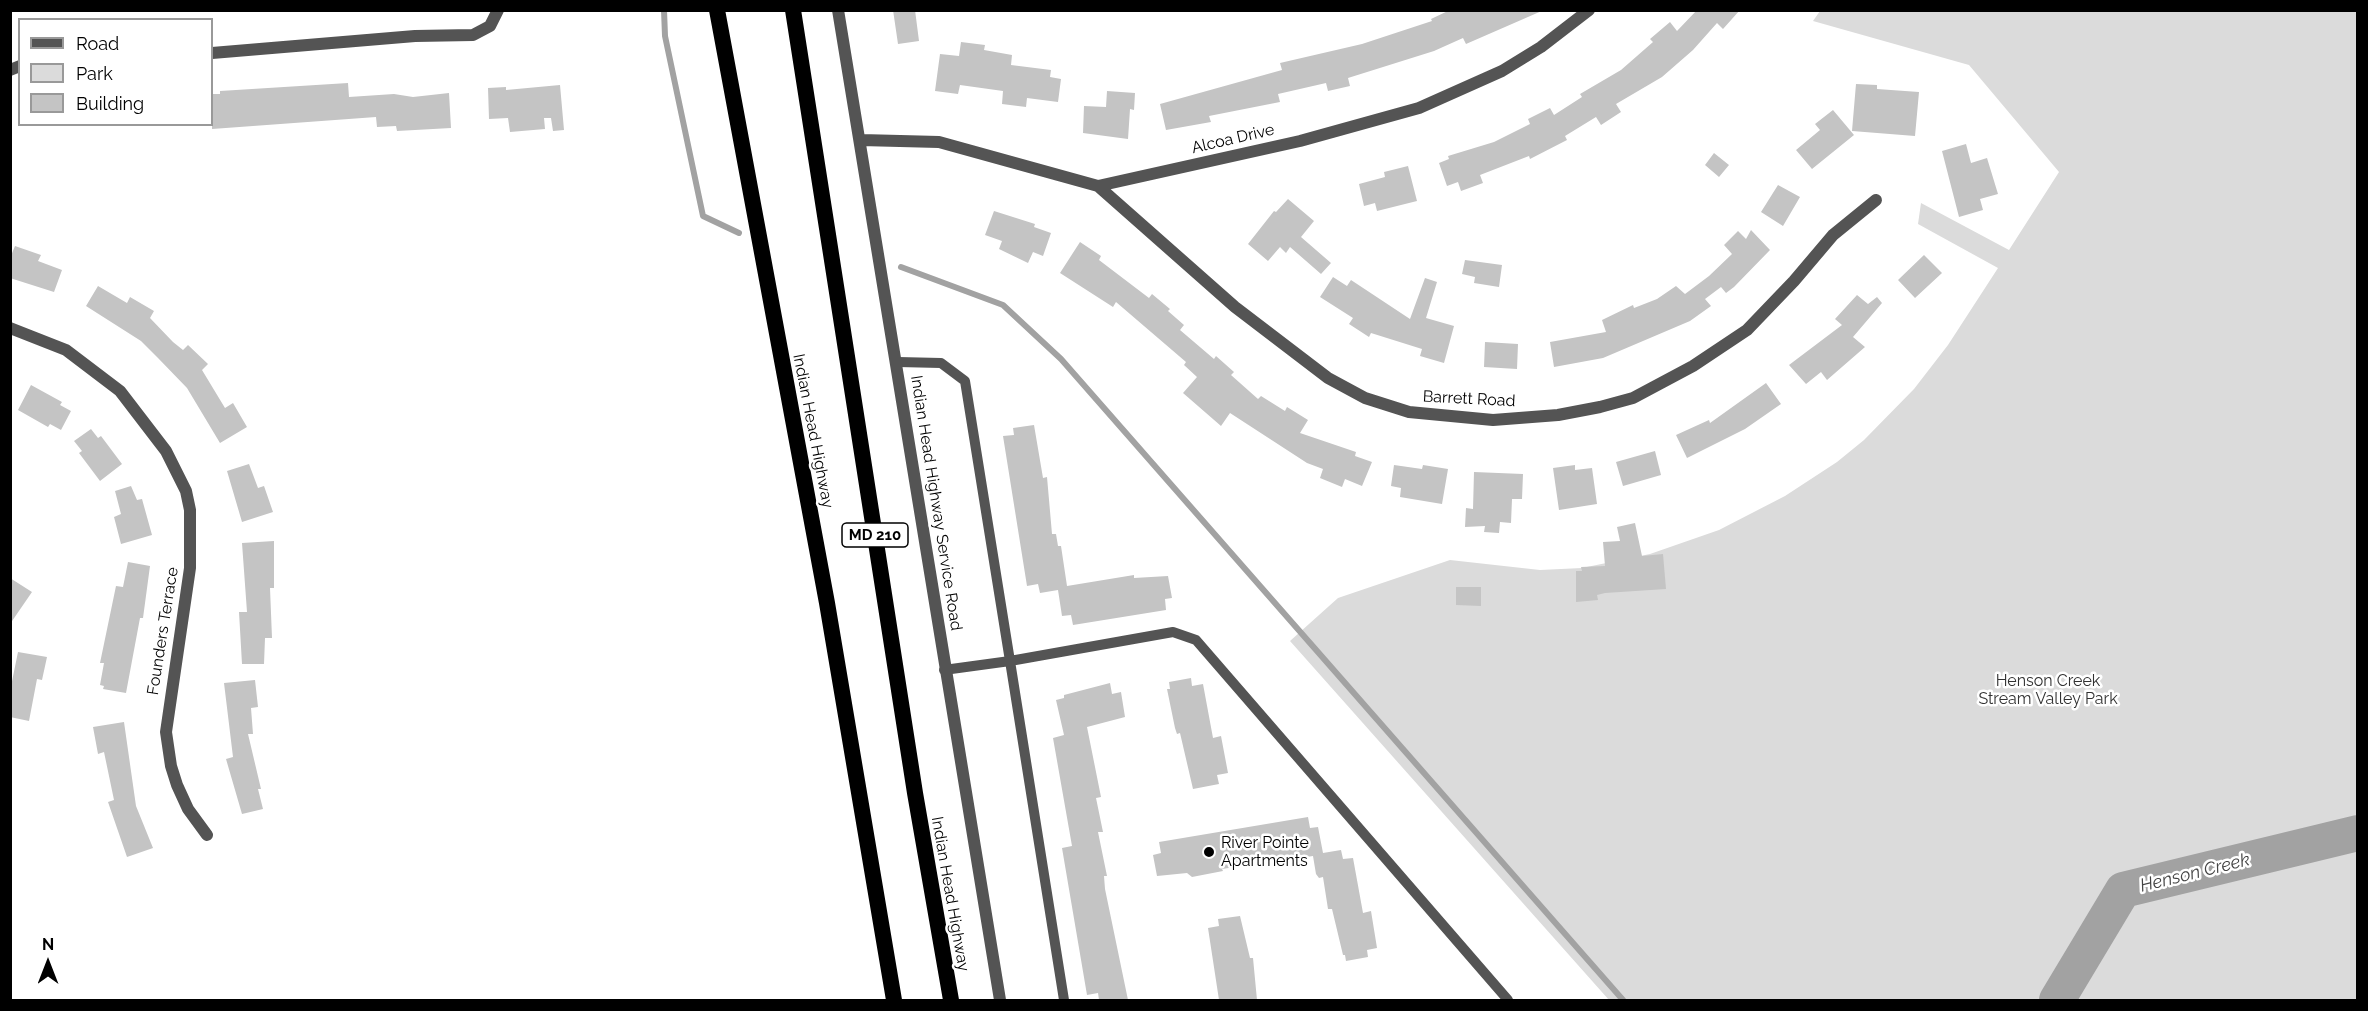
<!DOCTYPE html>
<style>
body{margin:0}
#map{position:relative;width:2368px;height:1011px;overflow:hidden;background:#fff;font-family:Raleway,sans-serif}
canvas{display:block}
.frame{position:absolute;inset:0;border:12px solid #000;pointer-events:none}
.legend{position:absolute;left:18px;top:18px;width:195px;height:108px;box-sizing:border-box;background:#fff;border:2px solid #999;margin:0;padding:8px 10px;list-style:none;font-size:18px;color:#000}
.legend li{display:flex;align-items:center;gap:12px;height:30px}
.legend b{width:30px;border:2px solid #999}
.north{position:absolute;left:18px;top:933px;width:60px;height:60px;-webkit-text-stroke:4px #fff;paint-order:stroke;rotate:0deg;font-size:16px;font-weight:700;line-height:24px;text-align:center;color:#000}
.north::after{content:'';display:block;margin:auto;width:21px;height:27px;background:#000;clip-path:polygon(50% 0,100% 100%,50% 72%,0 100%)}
</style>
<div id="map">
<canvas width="2368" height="1011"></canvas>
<div class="frame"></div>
<ul class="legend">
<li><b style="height:8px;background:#545454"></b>Road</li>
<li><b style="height:16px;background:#dbdbdb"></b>Park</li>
<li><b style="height:16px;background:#c4c4c4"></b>Building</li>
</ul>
<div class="north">N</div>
</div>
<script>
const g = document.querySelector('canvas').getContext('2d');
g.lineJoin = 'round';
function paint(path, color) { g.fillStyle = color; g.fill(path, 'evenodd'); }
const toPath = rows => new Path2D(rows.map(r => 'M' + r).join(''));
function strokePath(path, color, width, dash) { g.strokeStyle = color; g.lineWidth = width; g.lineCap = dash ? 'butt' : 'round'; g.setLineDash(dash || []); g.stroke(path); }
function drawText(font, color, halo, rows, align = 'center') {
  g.font = font + ' Raleway,sans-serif'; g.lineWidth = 5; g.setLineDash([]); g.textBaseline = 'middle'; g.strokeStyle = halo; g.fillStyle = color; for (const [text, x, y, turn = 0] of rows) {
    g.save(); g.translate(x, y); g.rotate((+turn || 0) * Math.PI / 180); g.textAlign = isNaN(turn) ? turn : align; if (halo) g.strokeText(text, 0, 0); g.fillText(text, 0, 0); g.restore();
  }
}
paint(toPath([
 [1820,11,2357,11,2357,1000,1609,1000,1290,641,1338,598,1450,560,1540,570,1582,568,1650,554,1719,530,1785,496,1837,462,1864,440,1914,389,1948,345,1998,268,1918,224,1921,203,2009,250,2059,172,1969,65,1813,21]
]), '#dbdbdb');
strokePath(toPath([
 [664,10,665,36,703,216,739,233],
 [901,267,1003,305,1061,359,1623,1000]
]), '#a2a2a2', 6);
strokePath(toPath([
 [2057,1000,2123,890,2358,833]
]), '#a2a2a2', 36);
paint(toPath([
 [893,10,915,10,919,41,898,44],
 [1450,10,1544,10,1466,44,1463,38,1434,51,1348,78,1350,86,1328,91,1326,83,1278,94,1280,102,1209,116,1211,122,1166,130,1160,104,1282,70,1280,63,1362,44,1432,21,1431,19],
 [1697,10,1740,10,1723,29,1717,23,1693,50,1662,77,1616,104,1621,112,1601,125,1596,117,1565,136,1567,140,1530,159,1529,156,1480,175,1483,183,1461,191,1458,182,1447,186,1439,163,1449,159,1448,156,1494,142,1530,124,1528,119,1550,108,1554,115,1582,97,1580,94,1621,70,1653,42,1650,39,1670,22,1677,31],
 [961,42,985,45,984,50,1012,55,1011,65,1051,70,1050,77,1061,79,1058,102,1027,98,1026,107,1002,104,1003,91,960,85,958,94,935,91,940,54,959,56],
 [348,83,349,97,394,94,413,97,449,93,451,128,397,131,396,126,377,127,376,117,212,129,212,94,220,94,220,91],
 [1856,84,1877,85,1877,89,1919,92,1915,136,1852,131],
 [560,85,564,130,553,131,551,118,544,118,545,129,510,132,508,118,489,119,488,88,506,87,506,90],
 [1107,91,1135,93,1134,110,1130,109,1128,139,1083,133,1084,106,1106,107],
 [1833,110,1854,135,1812,169,1796,150,1820,130,1815,124],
 [1966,144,1971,163,1987,158,1998,194,1980,199,1983,210,1959,217,1942,151],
 [1714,153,1729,165,1719,177,1705,165],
 [1408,166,1417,201,1377,211,1375,203,1364,206,1359,184,1385,177,1384,172],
 [1778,185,1800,197,1783,226,1761,212],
 [1288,199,1314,221,1301,237,1331,263,1321,274,1290,247,1286,253,1280,247,1268,261,1248,244,1274,211,1276,212],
 [994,211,1035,224,1034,227,1051,233,1043,256,1033,252,1028,263,999,249,1002,241,985,235],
 [1751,230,1770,250,1734,287,1726,293,1721,287,1705,299,1711,306,1690,321,1603,358,1554,367,1550,342,1606,332,1602,320,1633,305,1634,308,1657,299,1676,286,1685,294,1709,276,1732,254,1724,245,1738,231,1746,239],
 [1080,242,1101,256,1099,260,1149,298,1152,294,1170,309,1168,311,1184,325,1180,330,1214,359,1216,356,1234,372,1231,375,1258,399,1261,396,1285,411,1287,407,1308,420,1300,433,1356,452,1355,456,1372,462,1362,486,1345,479,1342,487,1320,478,1323,469,1307,463,1230,413,1221,426,1183,393,1197,377,1184,365,1186,362,1116,302,1113,307,1060,273],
 [15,246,41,255,38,261,62,270,54,292,10,278,10,258],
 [1924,255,1942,273,1915,298,1898,280],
 [1465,260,1502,265,1499,287,1474,283,1475,277,1462,274],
 [1333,277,1347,286,1351,280,1410,319,1425,278,1437,282,1426,318,1454,326,1444,363,1420,356,1422,349,1371,333,1369,337,1349,324,1353,318,1320,297],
 [98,286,127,303,130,297,154,311,150,318,173,342,183,350,188,345,208,364,202,370,225,408,233,403,247,427,220,443,187,388,158,358,141,341,86,306],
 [1857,295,1868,304,1877,297,1882,303,1853,337,1865,347,1827,380,1821,372,1806,384,1789,365,1842,325,1835,319],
 [1485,342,1518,344,1517,369,1484,367],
 [1766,383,1781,404,1745,429,1687,458,1676,435,1709,420,1710,423],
 [31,385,62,402,60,405,71,411,61,430,50,424,48,427,18,410],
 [1034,425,1043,478,1047,477,1052,534,1056,534,1058,546,1061,546,1067,586,1134,575,1134,578,1168,576,1172,598,1165,599,1166,610,1073,625,1071,615,1062,616,1058,590,1040,593,1038,584,1027,586,1003,436,1014,435,1013,428],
 [91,429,98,438,101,436,122,464,100,481,79,453,82,451,74,441],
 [1655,451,1661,475,1623,486,1616,462],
 [249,464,258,488,264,486,273,512,242,522,227,471],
 [1394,465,1422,469,1423,465,1448,469,1442,504,1400,497,1401,488,1391,486],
 [1575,465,1575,470,1592,468,1597,504,1559,510,1553,468],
 [1474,472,1523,474,1522,499,1512,499,1511,523,1500,522,1499,533,1484,532,1485,526,1465,527,1466,508,1473,509],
 [131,486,137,500,142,499,152,535,121,544,114,517,121,514,115,491],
 [1635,523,1642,556,1663,554,1666,589,1605,593,1597,595,1598,600,1576,602,1576,571,1582,571,1581,567,1605,566,1603,542,1620,541,1617,527],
 [274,541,274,588,270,588,272,638,265,638,264,664,242,664,239,612,247,612,242,543],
 [128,562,150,566,143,618,140,618,126,693,103,689,104,686,100,685,104,663,100,663,116,586,123,587],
 [10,578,32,592,10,624],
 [1456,587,1481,587,1481,606,1456,605],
 [18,652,47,657,42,680,37,679,29,721,10,717,10,691],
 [1191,678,1192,686,1203,684,1213,738,1221,736,1228,773,1217,775,1219,784,1193,789,1180,733,1177,734,1175,728,1167,689,1170,689,1169,682],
 [255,680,258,707,251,708,253,734,248,734,261,789,258,789,263,809,242,814,226,759,233,757,224,683],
 [1110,683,1112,694,1121,692,1125,717,1087,727,1101,797,1096,798,1103,832,1098,832,1107,876,1104,876,1105,889,1128,1000,1099,1000,1098,993,1087,995,1062,848,1072,846,1053,738,1064,735,1056,700,1064,698,1064,695],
 [124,722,136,806,153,848,127,857,108,802,114,800,104,752,98,754,93,727],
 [1308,817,1310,828,1318,827,1323,853,1341,850,1343,859,1353,858,1363,913,1371,911,1377,948,1367,950,1368,957,1346,961,1345,955,1343,955,1332,909,1328,909,1323,877,1319,878,1316,874,1313,856,1280,861,1280,859,1267,861,1266,858,1235,863,1235,867,1222,869,1223,871,1192,877,1187,873,1157,876,1153,855,1161,853,1159,842],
 [1240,916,1250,958,1253,958,1257,1000,1219,1000,1208,928,1219,926,1218,919]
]), '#c4c4c4');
strokePath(toPath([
 [898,362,941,363,965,381,1010,661,944,670],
 [1064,1000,1010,661,1173,632,1196,640,1508,1000]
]), '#545454', 10);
strokePath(toPath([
 [838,10,1000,1000],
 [212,53,415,36,473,35,490,26,498,10],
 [10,70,20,66],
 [861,140,939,142,1098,186,1300,141,1419,108,1502,71,1541,47,1589,10],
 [1098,186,1235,307,1328,378,1365,398,1409,412,1493,420,1558,415,1600,407,1633,398,1693,366,1747,330,1794,281,1833,235,1876,200],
 [10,328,66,350,120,391,166,451,186,491,190,510,190,568,166,732,171,766,177,785,188,809,207,835]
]), '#545454', 12);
strokePath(toPath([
 [717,10,827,603,894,1000],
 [793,10,915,793,951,1000]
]), '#000', 16);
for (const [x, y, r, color] of [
 [1209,852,6,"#000"]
]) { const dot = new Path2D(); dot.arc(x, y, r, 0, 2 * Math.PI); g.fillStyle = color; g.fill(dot); strokePath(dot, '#fff', 2); }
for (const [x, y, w] of [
 [875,535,66]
]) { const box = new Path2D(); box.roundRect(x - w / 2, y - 12, w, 24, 4.5); g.fillStyle = '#fff'; g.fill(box); strokePath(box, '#000', 1.5); }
drawText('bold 15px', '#000', null, [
 ["MD 210",875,535]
]);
drawText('16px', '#000', '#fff', [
 ["Alcoa Drive",1233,139,-13],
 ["Barrett Road",1469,399,3],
 ["Indian Head Highway",813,431,79],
 ["Indian Head Highway Service Road",936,503,81],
 ["Founders Terrace",163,631,-81],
 ["Indian Head Highway",950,894,80]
]);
drawText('16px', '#323232', '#fff', [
 ["Henson Creek",2048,681],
 ["Stream Valley Park",2048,699]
]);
drawText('16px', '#000', '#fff', [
 ["River Pointe",1221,843],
 ["Apartments",1221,861]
], 'left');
drawText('italic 18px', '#434343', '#fff', [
 ["Henson Creek",2195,873,-14]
]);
</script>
